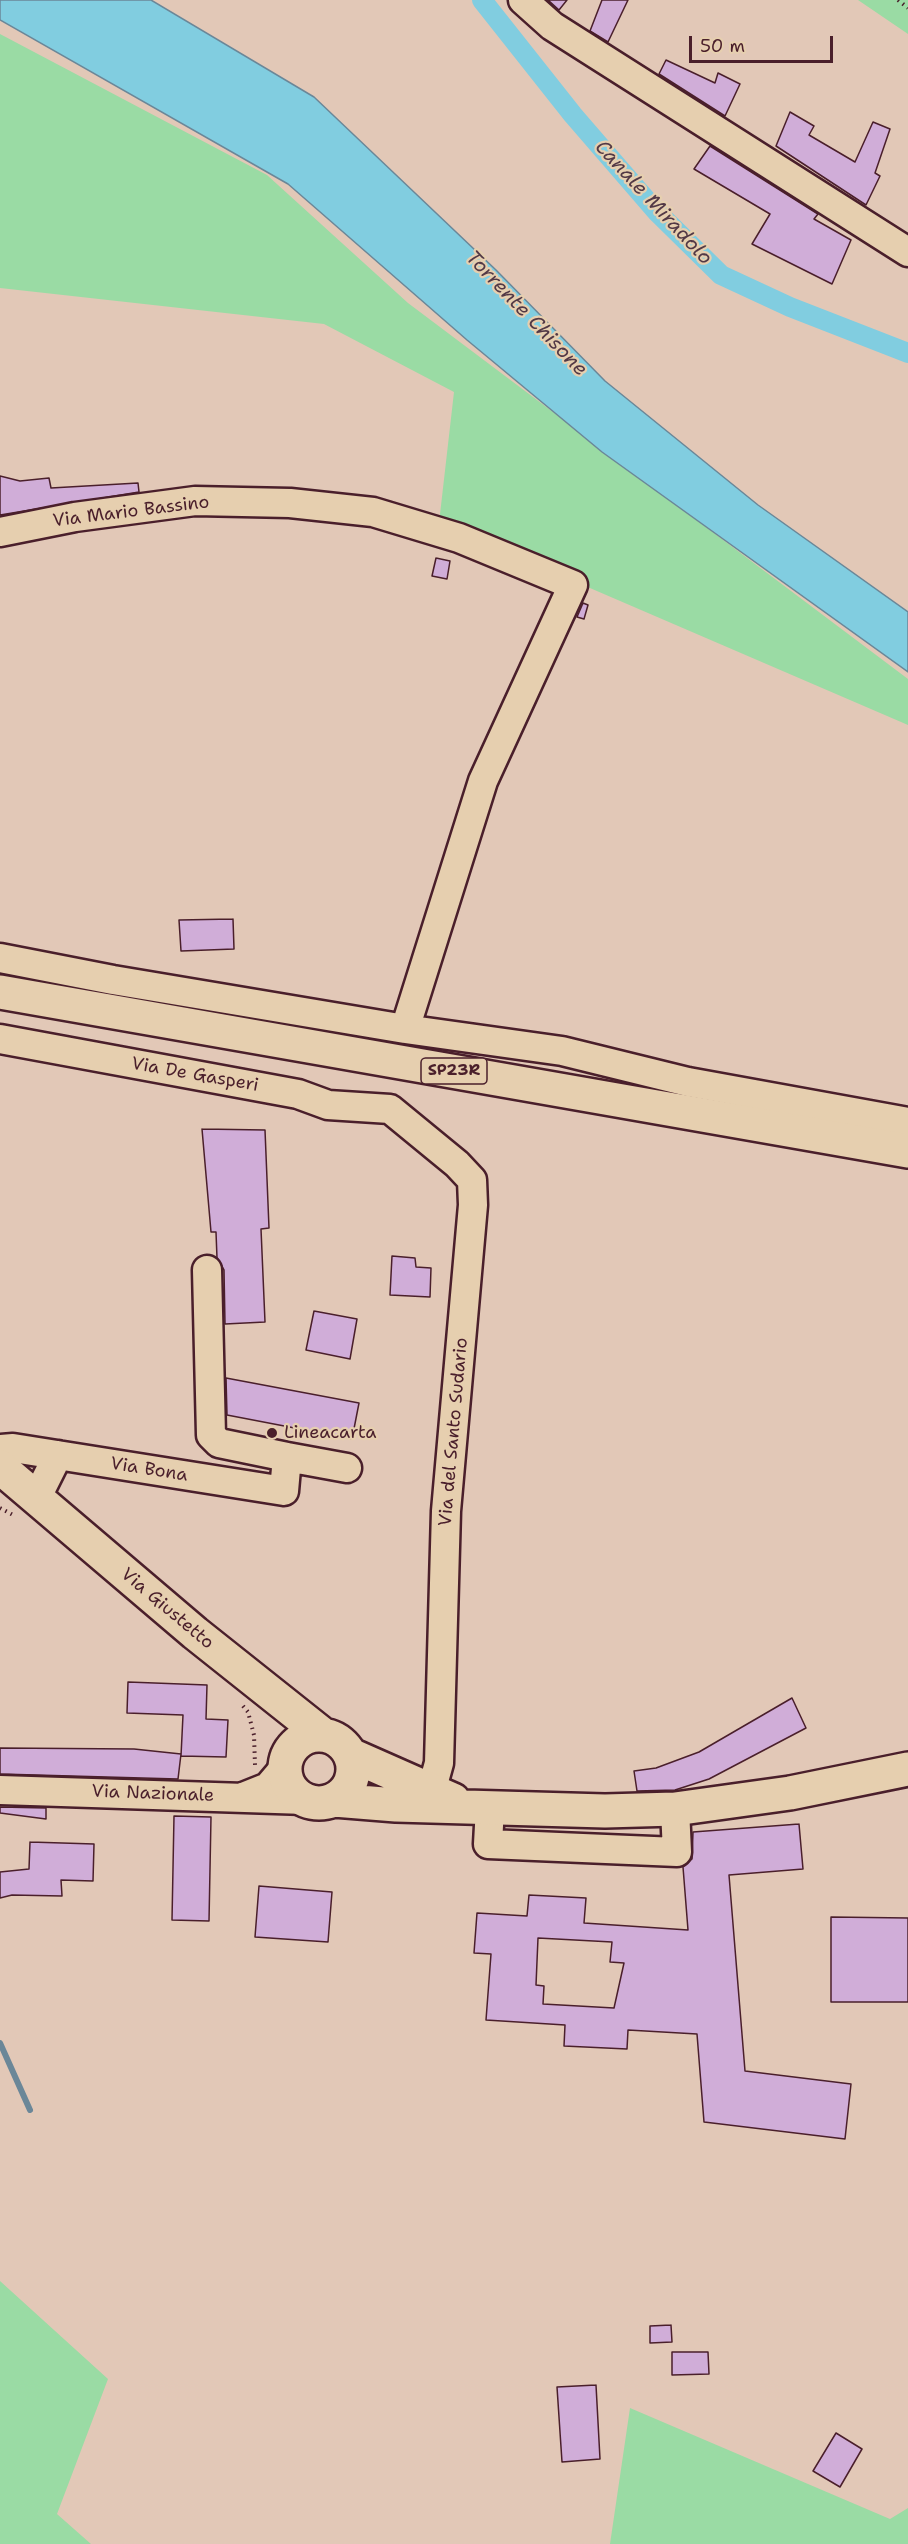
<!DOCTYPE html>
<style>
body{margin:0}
#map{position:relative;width:908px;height:2544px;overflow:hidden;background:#e2c8b7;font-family:"Shantell Sans",sans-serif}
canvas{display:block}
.scale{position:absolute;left:689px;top:36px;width:144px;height:27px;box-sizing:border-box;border:3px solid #4a1f2b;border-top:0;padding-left:8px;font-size:18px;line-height:21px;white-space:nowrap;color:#4a1f2b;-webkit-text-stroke:4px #e6cfaf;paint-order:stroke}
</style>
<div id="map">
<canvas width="908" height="2544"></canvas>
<div class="scale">50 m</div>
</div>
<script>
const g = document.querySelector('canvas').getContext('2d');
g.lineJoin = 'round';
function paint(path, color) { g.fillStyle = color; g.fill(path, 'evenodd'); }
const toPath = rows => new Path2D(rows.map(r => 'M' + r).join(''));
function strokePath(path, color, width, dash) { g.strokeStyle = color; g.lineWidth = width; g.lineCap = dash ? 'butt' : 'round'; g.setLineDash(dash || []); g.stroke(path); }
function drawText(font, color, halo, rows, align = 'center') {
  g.font = font + ' "Shantell Sans",sans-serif'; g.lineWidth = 4.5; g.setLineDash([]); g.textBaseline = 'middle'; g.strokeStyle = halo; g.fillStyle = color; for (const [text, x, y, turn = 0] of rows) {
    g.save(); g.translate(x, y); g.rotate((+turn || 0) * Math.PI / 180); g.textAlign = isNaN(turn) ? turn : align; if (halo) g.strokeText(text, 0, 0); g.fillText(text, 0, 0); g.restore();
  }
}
paint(toPath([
 [858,0,908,0,908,34],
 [0,34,267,175,408,303,908,679,908,725,439,523,454,392,324,324,0,288],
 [0,2281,108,2379,57,2514,91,2544,0,2544],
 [630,2408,890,2519,908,2508,908,2544,610,2544]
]), '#9adba4');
const water = toPath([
 [0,0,151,0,314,97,496,270,605,381,758,505,908,612,908,672,602,452,467,340,288,184,0,20,0,0]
]);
paint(water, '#81cde0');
strokePath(water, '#6b8798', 1.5);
strokePath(toPath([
 [0,2043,30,2110]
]), '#6b8798', 6);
strokePath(toPath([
 [482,0,573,115,656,211,721,275,790,307,908,353]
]), '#81cde0', 20);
const building = toPath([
 [548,0,567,0,559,10,548,0],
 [602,0,628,0,608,42,590,31,602,0],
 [666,60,715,83,718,73,740,84,725,116,659,74,666,60],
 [790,112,814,126,809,135,855,162,873,122,890,129,875,173,880,176,866,205,776,146,790,112],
 [710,146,818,214,814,219,851,240,832,284,752,244,770,214,694,169,710,146],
 [0,476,20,481,49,478,51,488,138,483,139,492,0,515,0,476],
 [436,558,450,561,447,579,432,576,436,558],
 [583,603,588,605,584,619,577,617,583,603],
 [233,919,234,949,181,951,179,920,233,919],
 [202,1129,265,1130,269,1228,261,1229,265,1322,225,1324,224,1270,217,1258,216,1232,211,1232,202,1129],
 [392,1256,415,1258,416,1267,431,1268,430,1297,390,1295,392,1256],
 [314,1311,357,1319,350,1359,306,1350,314,1311],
 [226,1378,359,1403,352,1439,227,1415,226,1378],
 [128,1682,207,1685,206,1719,228,1720,226,1757,181,1756,183,1715,127,1713,128,1682],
 [792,1698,806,1728,709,1779,675,1790,637,1791,634,1771,656,1768,699,1752,792,1698],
 [0,1748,134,1749,181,1754,178,1779,0,1774,0,1748],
 [0,1807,46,1808,46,1819,0,1813,0,1807],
 [174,1816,211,1817,209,1921,172,1920,174,1816],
 [799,1824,803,1869,729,1875,745,2071,851,2084,845,2139,704,2122,697,2034,628,2030,627,2049,564,2046,565,2025,486,2020,491,1954,474,1953,477,1913,527,1916,529,1895,586,1898,584,1923,688,1930,683,1867,692,1859,693,1832,799,1824],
 [538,1938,612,1942,610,1962,624,1963,614,2008,543,2004,544,1986,536,1985,538,1938],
 [30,1842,94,1844,93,1881,61,1880,62,1896,12,1895,0,1898,0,1872,29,1869,30,1842],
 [259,1886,332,1892,328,1942,255,1937,259,1886],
 [831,1917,908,1918,908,2002,831,2002,831,1917],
 [671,2325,672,2342,650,2343,650,2326,671,2325],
 [672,2352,708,2352,709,2374,672,2375,672,2352],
 [596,2385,600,2459,562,2462,557,2387,596,2385],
 [836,2433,862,2449,840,2487,813,2471,836,2433]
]);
paint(building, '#d0add8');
strokePath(building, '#4a1f2b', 1.5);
const minor = toPath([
 [523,0,552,26,908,252],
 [0,532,75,517,195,501,290,503,373,512,459,538,573,585,483,781,405,1029],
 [0,958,113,980,405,1029,562,1051,688,1082,908,1122],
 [0,1039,298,1094,328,1105,390,1109,457,1164,472,1180,473,1205,446,1511,439,1763,431,1792],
 [0,1449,13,1448,284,1491,287,1457,219,1443,211,1435,207,1270],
 [287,1457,347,1468],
 [36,1499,58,1455],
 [0,1790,306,1800],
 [243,1797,268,1787,285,1767],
 [490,1807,488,1844,677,1852,675,1809]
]);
const major = toPath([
 [0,992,908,1151],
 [0,1467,195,1633,322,1734],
 '285 1769a34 34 0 1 1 68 0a34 34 0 1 1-68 0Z',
 [351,1755,453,1800],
 [334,1800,396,1805,605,1811,675,1809,790,1793,908,1769]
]);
strokePath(minor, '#4a1f2b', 33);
strokePath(major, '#4a1f2b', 38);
strokePath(toPath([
 [898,0,908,8],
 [0,1508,15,1516],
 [243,1706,248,1712,254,1735,255,1765]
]), '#4a1f2b', 4, [1.5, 4.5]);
strokePath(minor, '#e6cfaf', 28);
strokePath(major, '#e6cfaf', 33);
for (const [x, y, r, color] of [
 [272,1433,6,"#4a1f2b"]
]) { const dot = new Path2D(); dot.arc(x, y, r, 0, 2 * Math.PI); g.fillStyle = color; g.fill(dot); strokePath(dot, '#e6cfaf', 2); }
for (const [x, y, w] of [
 [454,1071,66]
]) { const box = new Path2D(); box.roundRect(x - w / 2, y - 13, w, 26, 4.5); g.fillStyle = '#e6cfaf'; g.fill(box); strokePath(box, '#4a1f2b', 1.5); }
drawText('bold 16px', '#4a1f2b', null, [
 ["SP23R",454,1071]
]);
drawText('18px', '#4a1f2b', '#e6cfaf', [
 ["Via Mario Bassino",131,512,-7],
 ["Via De Gasperi",195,1075,10],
 ["Via del Santo Sudario",454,1432,-85],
 ["Via Bona",149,1470,9],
 ["Via Giustetto",167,1609,40],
 ["Via Nazionale",153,1794,2]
]);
drawText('18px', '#4a1f2b', '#e6cfaf', [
 ["Lineacarta",284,1433]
], 'left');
drawText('italic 20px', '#523946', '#e6cfaf', [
 ["Canale Miradolo",653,203,47],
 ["Torrente Chisone",526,314,46]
]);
</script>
